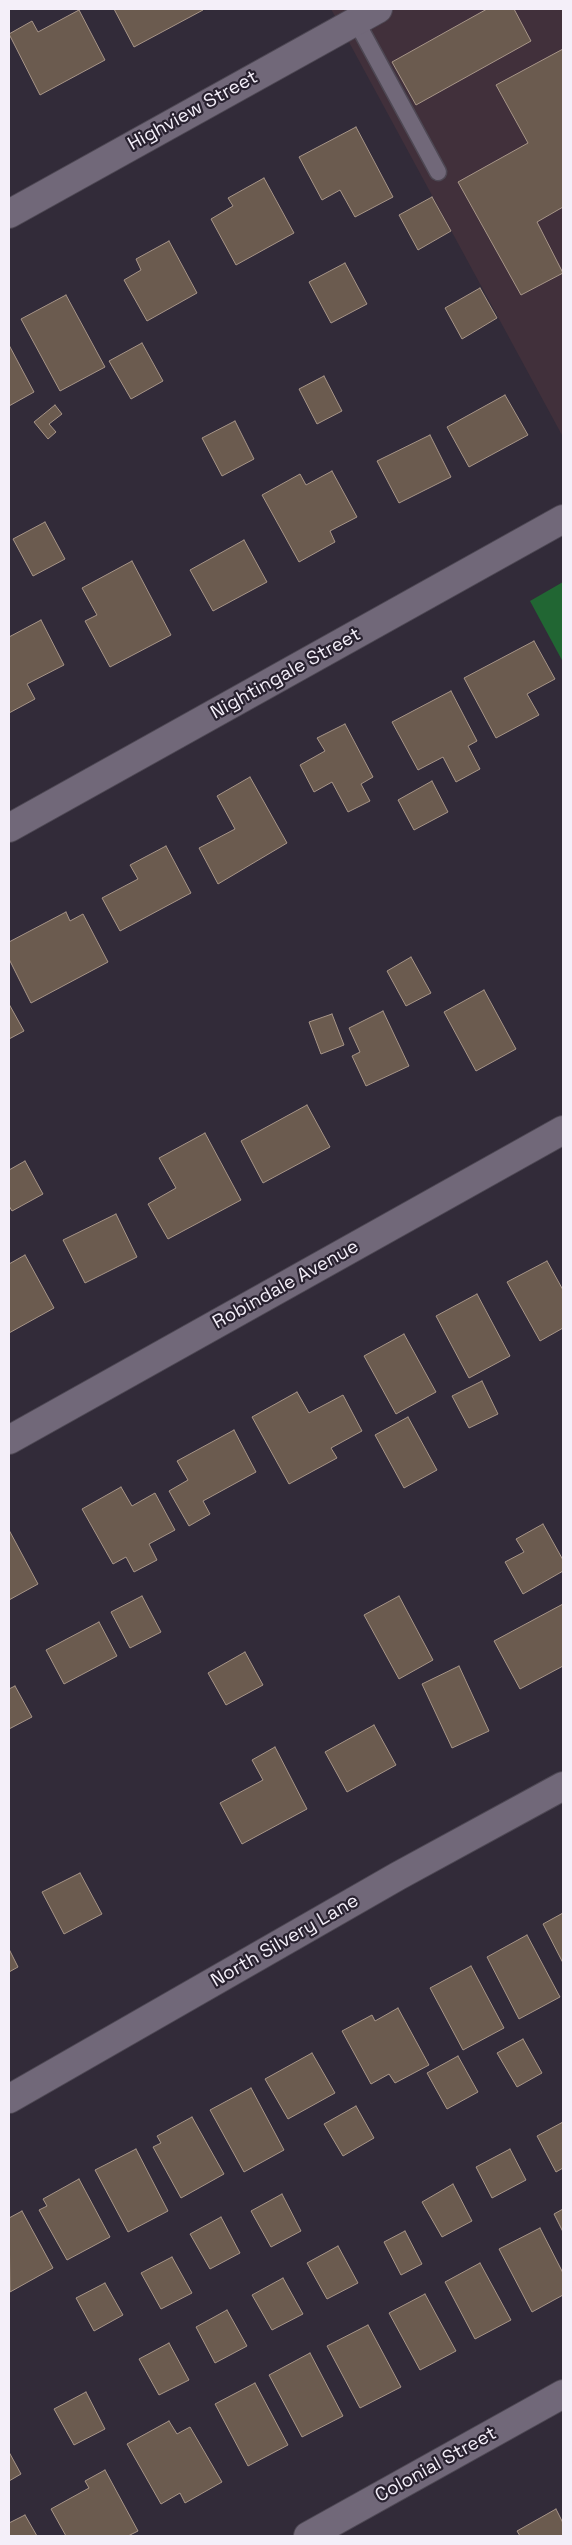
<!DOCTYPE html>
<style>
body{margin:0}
#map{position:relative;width:572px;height:2545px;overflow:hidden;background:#322b39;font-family:"Space Grotesk",sans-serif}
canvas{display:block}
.frame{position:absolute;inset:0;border:10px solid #f4eff9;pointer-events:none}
</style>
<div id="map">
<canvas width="572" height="2545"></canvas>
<div class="frame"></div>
</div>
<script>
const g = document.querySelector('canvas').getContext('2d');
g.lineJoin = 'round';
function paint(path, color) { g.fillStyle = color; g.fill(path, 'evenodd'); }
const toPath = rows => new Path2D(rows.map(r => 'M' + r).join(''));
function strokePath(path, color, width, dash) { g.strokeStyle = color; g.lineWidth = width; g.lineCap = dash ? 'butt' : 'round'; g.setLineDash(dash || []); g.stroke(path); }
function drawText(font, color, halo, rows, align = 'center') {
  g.font = font + ' "Space Grotesk",sans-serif'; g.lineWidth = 4.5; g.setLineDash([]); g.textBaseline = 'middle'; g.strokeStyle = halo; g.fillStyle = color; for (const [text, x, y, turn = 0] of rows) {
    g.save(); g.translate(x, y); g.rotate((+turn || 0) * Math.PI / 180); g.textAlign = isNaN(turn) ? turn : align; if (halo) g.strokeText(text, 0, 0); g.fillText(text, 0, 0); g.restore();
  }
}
paint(toPath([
 [331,9,563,9,563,437]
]), '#41303b');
paint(toPath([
 [563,582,563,662,530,601]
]), '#216633');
const building = toPath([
 [114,9,202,9,203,10,134,47,114,9],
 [487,9,514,9,531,41,416,105,392,62,487,9],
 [79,10,105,60,40,95,9,34,32,21,38,32,79,10],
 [563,49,563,207,537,222,563,273,521,295,458,182,528,143,496,85,563,49],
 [356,127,393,197,355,217,340,190,322,200,299,157,356,127],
 [264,178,294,233,236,265,211,219,233,206,228,198,264,178],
 [432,197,451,231,418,250,399,215,432,197],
 [169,241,197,293,147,321,124,280,141,270,136,259,169,241],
 [345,263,367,304,331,323,309,282,345,263],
 [480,288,497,318,462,339,445,308,480,288],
 [66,295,105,367,60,391,21,319,66,295],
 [142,343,163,381,131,399,109,361,142,343],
 [9,345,34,392,9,406,9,345],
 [324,376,342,411,317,424,299,389,324,376],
 [505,395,528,435,469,467,447,427,505,395],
 [55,405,62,414,49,424,56,432,48,439,34,422,55,405],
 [235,421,254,459,222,476,202,438,235,421],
 [430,435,451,477,399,503,377,461,430,435],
 [332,471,357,517,330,531,335,542,299,562,262,495,300,474,306,485,332,471],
 [45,522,65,559,33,576,13,539,45,522],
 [244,540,267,582,213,611,190,570,244,540],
 [132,561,171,635,110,667,85,621,97,615,82,588,132,561],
 [41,620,64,665,27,684,35,699,9,713,9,637,41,620],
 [534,641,555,679,527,694,539,715,496,738,464,678,534,641],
 [451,691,477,741,468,746,480,769,456,782,443,757,418,770,392,722,451,691],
 [345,724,373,777,361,784,370,801,348,812,332,782,314,792,300,765,325,751,317,738,345,724],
 [250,777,287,843,218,884,199,848,235,829,217,796,250,777],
 [432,781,448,812,414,830,398,800,432,781],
 [166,846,191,893,120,931,102,898,138,879,130,865,166,846],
 [66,912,70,921,83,914,108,962,31,1003,9,959,9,942,66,912],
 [411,957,431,993,406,1006,387,971,411,957],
 [484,990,516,1049,476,1071,444,1012,484,990],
 [9,1004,24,1031,9,1039,9,1004],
 [383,1011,409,1066,366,1086,352,1056,360,1052,349,1028,383,1011],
 [332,1014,344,1045,321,1054,309,1022,332,1014],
 [307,1105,330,1147,263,1183,241,1141,307,1105],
 [205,1133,241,1200,168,1239,148,1204,176,1188,159,1158,205,1133],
 [25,1161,43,1194,12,1211,9,1206,9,1170,25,1161],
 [116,1214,137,1257,85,1283,63,1240,116,1214],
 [25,1255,54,1308,9,1333,9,1264,25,1255],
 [547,1261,563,1290,563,1328,540,1341,507,1282,547,1261],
 [477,1294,510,1356,469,1378,436,1316,477,1294],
 [404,1334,436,1392,396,1414,364,1356,404,1334],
 [482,1381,498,1414,469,1428,452,1396,482,1381],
 [297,1392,309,1413,343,1395,362,1431,331,1448,337,1458,289,1484,252,1417,297,1392],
 [408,1417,437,1470,404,1488,375,1435,408,1417],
 [234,1430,256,1472,203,1501,210,1514,189,1526,169,1491,188,1480,177,1461,234,1430],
 [121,1487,132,1506,155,1493,175,1530,149,1544,157,1560,134,1572,126,1557,113,1564,82,1509,121,1487],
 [543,1524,563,1560,563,1571,523,1594,505,1562,524,1552,516,1539,543,1524],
 [9,1530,38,1584,9,1600,9,1530],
 [142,1596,161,1632,130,1648,111,1612,142,1596],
 [399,1596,433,1660,399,1679,364,1615,399,1596],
 [563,1604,563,1666,520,1689,494,1641,563,1604],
 [99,1622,117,1656,64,1684,46,1650,99,1622],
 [245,1652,263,1685,226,1705,208,1673,245,1652],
 [459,1666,489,1731,452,1748,422,1684,459,1666],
 [15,1686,32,1717,9,1729,9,1689,15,1686],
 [374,1725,396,1765,347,1792,325,1752,374,1725],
 [275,1747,307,1809,242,1844,220,1803,263,1780,252,1760,275,1747],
 [80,1873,102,1914,64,1934,42,1892,80,1873],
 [563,1913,563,1963,543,1924,563,1913],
 [527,1935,560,1997,519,2019,487,1957,527,1935],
 [9,1949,18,1967,9,1972,9,1949],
 [471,1966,504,2028,463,2050,430,1988,471,1966],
 [398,2008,429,2065,395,2083,389,2074,371,2084,342,2031,372,2015,375,2021,398,2008],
 [523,2039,542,2073,517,2087,497,2053,523,2039],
 [312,2053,335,2093,288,2119,265,2079,312,2053],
 [458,2056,478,2092,447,2109,427,2073,458,2056],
 [251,2088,284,2150,244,2172,210,2110,251,2088],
 [356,2106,374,2138,343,2156,324,2124,356,2106],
 [192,2117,224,2174,181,2198,153,2147,161,2143,157,2136,192,2117],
 [563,2122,563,2168,556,2172,537,2136,563,2122],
 [136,2149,168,2211,128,2232,95,2170,136,2149],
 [510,2149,526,2180,492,2198,476,2167,510,2149],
 [79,2179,110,2237,67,2260,39,2210,47,2206,43,2199,79,2179],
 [453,2184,472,2221,442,2237,422,2202,453,2184],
 [282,2194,301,2231,271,2247,251,2211,282,2194],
 [563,2209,563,2232,554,2214,563,2209],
 [22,2211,53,2268,10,2292,9,2218,22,2211],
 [221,2217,240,2253,210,2269,190,2234,221,2217],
 [540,2228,563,2273,563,2295,532,2312,499,2249,540,2228],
 [405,2231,422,2264,401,2275,384,2242,405,2231],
 [338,2246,358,2283,327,2299,307,2263,338,2246],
 [172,2257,192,2293,161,2309,141,2273,172,2257],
 [480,2263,511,2320,475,2339,445,2282,480,2263],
 [283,2278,303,2314,272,2330,252,2295,283,2278],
 [105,2283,123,2315,94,2331,76,2298,105,2283],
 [425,2294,456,2351,420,2370,389,2313,425,2294],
 [227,2310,247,2346,215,2363,196,2327,227,2310],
 [368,2325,401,2387,360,2408,327,2346,368,2325],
 [169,2343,189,2380,159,2395,139,2359,169,2343],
 [310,2353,343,2416,302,2437,269,2375,310,2353],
 [255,2383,288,2445,248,2466,215,2404,255,2383],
 [86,2392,105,2429,74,2445,54,2409,86,2392],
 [169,2421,177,2434,190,2427,222,2482,185,2503,180,2493,161,2504,127,2444,169,2421],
 [9,2452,21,2474,9,2481,9,2452],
 [105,2470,138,2531,128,2536,66,2536,51,2509,89,2488,85,2481,105,2470],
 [556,2509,563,2523,563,2536,520,2536,517,2531,556,2509],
 [25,2515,37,2536,9,2536,9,2523,25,2515]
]);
paint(building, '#6b5b4f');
strokePath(building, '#a79588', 1);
const lane = toPath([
 [356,21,438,172]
]);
const street = toPath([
 [9,214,378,9],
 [9,828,563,519],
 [9,1440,563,1130],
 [9,2099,398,1876,563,1786],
 [308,2536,563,2394]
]);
strokePath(lane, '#4e4854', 19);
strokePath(street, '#4e4854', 30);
strokePath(lane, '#716879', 16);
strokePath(street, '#716879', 28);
drawText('19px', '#f4eff9', '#28212f', [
 ["Highview Street",193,111,-29],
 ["Nightingale Street",286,674,-29],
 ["Robindale Avenue",286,1285,-29],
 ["North Silvery Lane",285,1941,-30],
 ["Colonial Street",436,2465,-29]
]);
</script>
